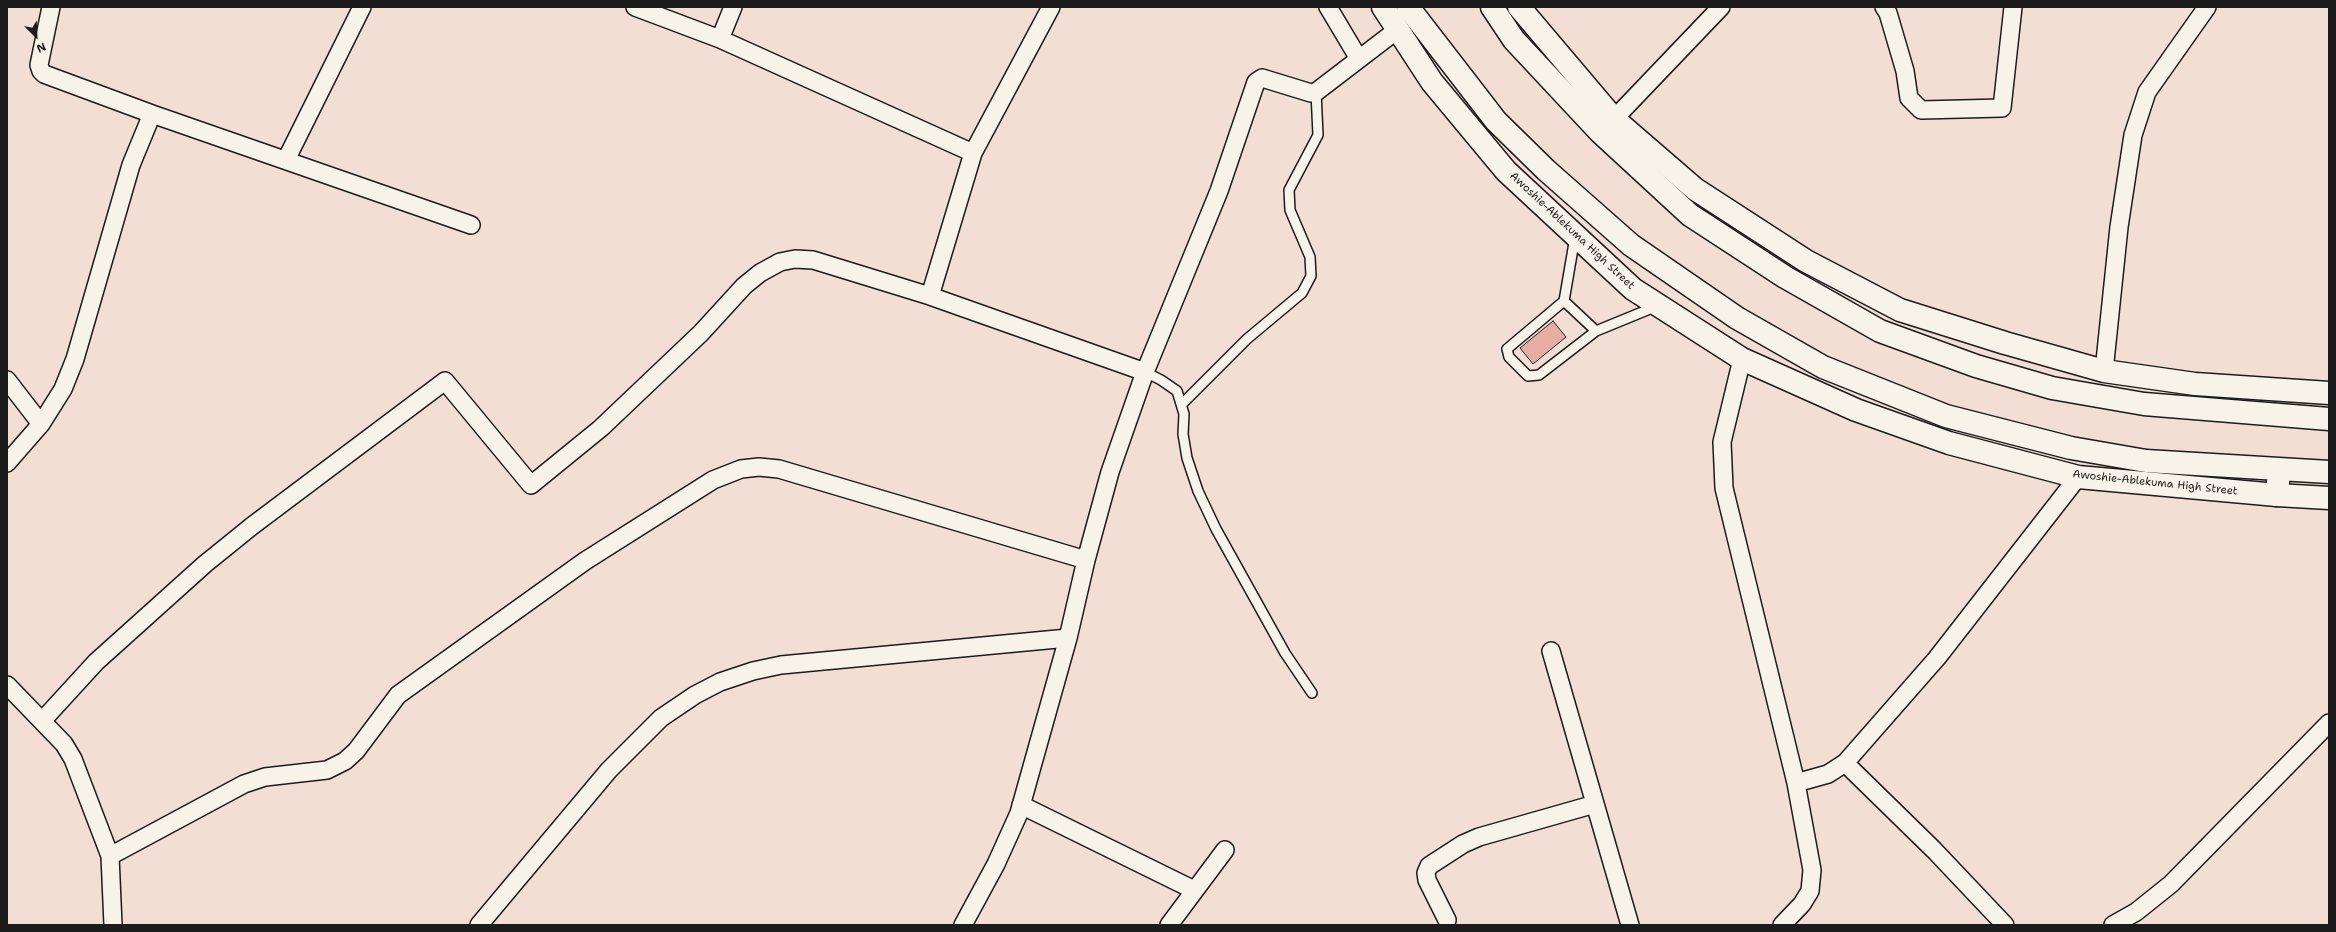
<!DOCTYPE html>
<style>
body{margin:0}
#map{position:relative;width:2336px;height:932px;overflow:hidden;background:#f2ded4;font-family:"Shantell Sans",sans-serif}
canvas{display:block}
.frame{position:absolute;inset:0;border:8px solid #1c1c1c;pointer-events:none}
.north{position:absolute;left:16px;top:16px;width:40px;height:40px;-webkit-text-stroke:3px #f7f3e8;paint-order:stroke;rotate:156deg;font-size:11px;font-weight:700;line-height:16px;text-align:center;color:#1c1c1c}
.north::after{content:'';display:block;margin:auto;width:14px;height:18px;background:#1c1c1c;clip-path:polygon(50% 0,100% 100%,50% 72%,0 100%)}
</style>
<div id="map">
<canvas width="2336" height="932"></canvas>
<div class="frame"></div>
<div class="north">N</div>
</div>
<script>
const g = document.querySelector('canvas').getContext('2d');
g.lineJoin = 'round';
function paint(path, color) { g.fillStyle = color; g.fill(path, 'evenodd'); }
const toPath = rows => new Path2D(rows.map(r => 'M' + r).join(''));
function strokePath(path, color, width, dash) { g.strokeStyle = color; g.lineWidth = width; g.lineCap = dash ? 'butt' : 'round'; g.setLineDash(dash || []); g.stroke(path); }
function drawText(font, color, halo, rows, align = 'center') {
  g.font = font + ' "Shantell Sans",sans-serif'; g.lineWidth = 3; g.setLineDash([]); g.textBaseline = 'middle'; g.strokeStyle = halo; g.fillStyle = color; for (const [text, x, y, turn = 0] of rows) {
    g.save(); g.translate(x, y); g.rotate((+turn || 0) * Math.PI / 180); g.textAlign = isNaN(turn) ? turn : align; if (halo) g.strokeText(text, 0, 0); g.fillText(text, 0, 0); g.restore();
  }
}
const building = toPath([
 [1553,321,1566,337,1533,364,1520,348,1553,321]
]);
paint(building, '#e7ada5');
strokePath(building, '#1c1c1c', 1);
const service = toPath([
 [1575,237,1564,301,1596,331,1657,306],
 [1564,301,1507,349,1509,357,1528,376,1539,375,1596,331],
 [1145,372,1161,380,1177,391,1184,414,1183,434,1187,458,1198,491,1216,529,1285,653,1312,693],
 [1182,404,1247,339,1302,293,1311,276,1310,257,1290,210,1289,190,1318,135,1316,92]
]);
const minor = toPath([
 [51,7,39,65,41,71,44,74,152,114],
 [635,7,720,39,973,153],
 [1328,7,1359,59],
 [1884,7,1888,13,1905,71,1909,98,1921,110,2002,108,2013,7],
 [720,39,733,7],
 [1614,119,1721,7],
 [286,160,362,7],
 [930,296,973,153,1051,7],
 [1742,359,1722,442,1724,488,1796,783,1812,870,1810,891,1802,904,1782,925],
 [2104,371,2119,227,2133,135,2147,92,2207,7],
 [7,380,41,424],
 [7,463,41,424,63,389,75,359,131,165,152,114,471,225],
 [1551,651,1630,925],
 [7,685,64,744,73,759,110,856,113,925],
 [42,721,96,662,205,564,252,526,445,381,531,485,601,428,701,333,744,286,760,273,780,262,795,259,813,260,930,296,1145,372],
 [1845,763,1934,850,2005,925],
 [1796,783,1828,774,1845,763,1937,658,2078,477],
 [1021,805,1194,890],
 [110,856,244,784,265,777,327,770,345,761,356,751,398,695,585,561,713,480,741,469,759,467,779,469,1086,560],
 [1447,920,1427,880,1426,873,1429,866,1463,844,1479,837,1595,804],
 [479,925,609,770,661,718,695,695,720,682,753,671,781,665,1068,638],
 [963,925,996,864,1019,813,1068,638,1086,560,1110,472,1145,372,1219,191,1256,82,1262,78,1311,93,1316,92,1397,30],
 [1169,925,1225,850],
 [2113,925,2136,912,2171,884,2329,723]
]);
const tertiary = toPath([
 [1383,7,1432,82,1506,171,1633,289,1742,359,1856,410,1949,443,2078,477,2277,495,2329,498],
 [1519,7,1614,119,1695,189,1806,261,1900,310,2005,343,2104,371,2195,384,2329,393]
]);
const primary = toPath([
 [1408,7,1496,121,1546,170,1631,245,1737,318,1823,367,1946,416,2071,448,2146,461,2329,472],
 [1492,7,1514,40,1600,132,1690,215,1785,277,1880,331,1976,366,2052,388,2144,404,2329,419],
 [2277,495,2279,470]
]);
strokePath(service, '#1c1c1c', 12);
strokePath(minor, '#1c1c1c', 20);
strokePath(tertiary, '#1c1c1c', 25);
strokePath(primary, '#1c1c1c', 25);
strokePath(service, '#f7f3e8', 9);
strokePath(minor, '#f7f3e8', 17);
strokePath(tertiary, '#f7f3e8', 22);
strokePath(primary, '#f7f3e8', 22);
drawText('11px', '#1c1c1c', '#f7f3e8', [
 ["Awoshie-Ablekuma High Street",1572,231,43],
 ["Awoshie-Ablekuma High Street",2155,483,6]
]);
</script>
